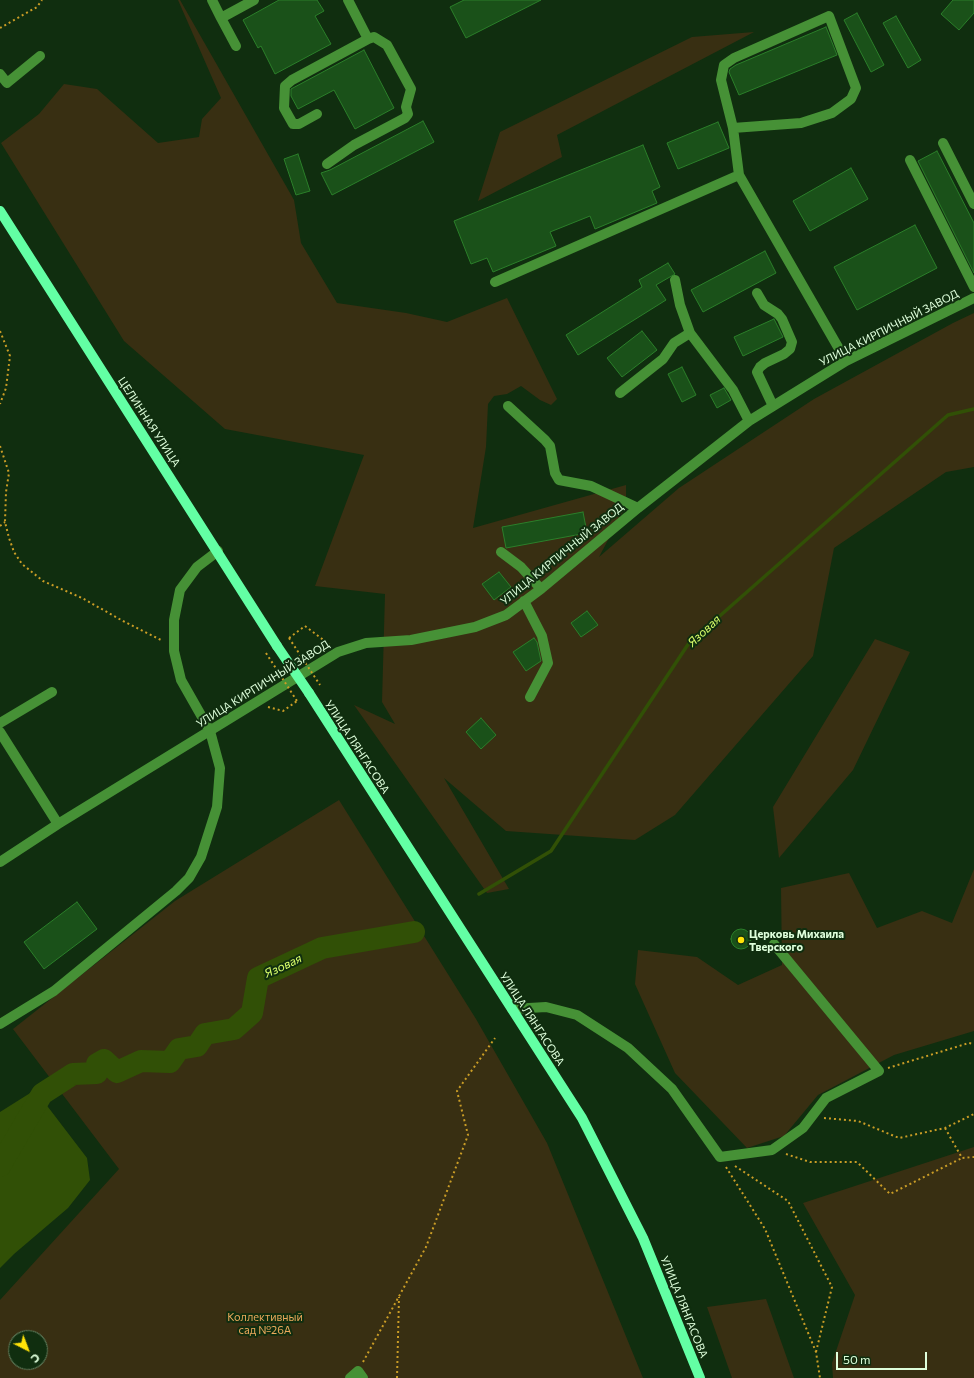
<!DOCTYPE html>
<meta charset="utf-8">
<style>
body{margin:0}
#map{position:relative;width:974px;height:1378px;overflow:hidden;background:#102e0f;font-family:Commissioner,sans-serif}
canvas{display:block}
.north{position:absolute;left:8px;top:1330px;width:40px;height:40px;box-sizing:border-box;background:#102e0f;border:1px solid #638261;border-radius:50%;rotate:138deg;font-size:11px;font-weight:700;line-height:16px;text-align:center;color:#dfffdc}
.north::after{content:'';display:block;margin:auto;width:14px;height:18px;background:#ffe308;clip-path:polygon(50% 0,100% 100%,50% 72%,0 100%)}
.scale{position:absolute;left:836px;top:1352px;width:91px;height:18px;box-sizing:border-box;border:2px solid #dfffdc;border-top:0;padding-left:5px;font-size:12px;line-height:14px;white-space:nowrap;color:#dfffdc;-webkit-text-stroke:3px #102e0f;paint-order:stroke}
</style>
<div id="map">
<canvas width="974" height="1378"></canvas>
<div class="north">С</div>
<div class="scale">50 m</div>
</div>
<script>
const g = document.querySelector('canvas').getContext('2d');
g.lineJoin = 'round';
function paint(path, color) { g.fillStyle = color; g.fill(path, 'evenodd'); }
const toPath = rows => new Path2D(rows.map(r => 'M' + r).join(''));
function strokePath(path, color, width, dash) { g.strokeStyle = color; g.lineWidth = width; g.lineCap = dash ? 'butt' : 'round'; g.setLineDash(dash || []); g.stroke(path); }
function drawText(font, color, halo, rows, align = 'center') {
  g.font = font + ' Commissioner,sans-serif'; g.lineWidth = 4; g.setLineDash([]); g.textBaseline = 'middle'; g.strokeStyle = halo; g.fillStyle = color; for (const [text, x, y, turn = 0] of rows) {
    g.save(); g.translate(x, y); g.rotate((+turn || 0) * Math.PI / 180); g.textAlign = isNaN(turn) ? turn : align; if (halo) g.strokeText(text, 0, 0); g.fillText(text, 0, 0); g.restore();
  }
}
paint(toPath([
 [178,0,180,0,294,200,301,243,337,303,406,313,447,322,507,298,557,399,551,405,540,400,521,386,507,394,494,396,488,404,486,447,473,528,626,485,626,506,599,557,679,488,814,399,953,323,974,313,974,467,946,472,834,548,813,656,675,815,635,840,506,831,444,778,509,889,487,893,354,705,395,724,382,702,385,594,315,586,364,455,225,429,124,341,1,143,39,114,64,84,97,89,158,143,199,137,202,119,221,98],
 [754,32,557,135,562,157,478,201,500,132,692,37],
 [875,639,910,652,853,770,779,858,773,807],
 [339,800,476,1019,547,1143,643,1378,0,1378,0,1300,119,1169,13,1029,175,901],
 [16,1338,40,1338,40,1362,16,1362],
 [974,869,974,1031,894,1055,818,1095,784,1136,747,1148,675,1073,635,984,638,950,697,957,738,985,782,965,781,888,849,873,877,928,922,911,952,923],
 [974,1147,974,1378,833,1378,832,1363,855,1295,803,1203],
 [766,1299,794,1378,732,1378,707,1307]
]), '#382f12');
paint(toPath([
 [35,1090,87,1158,90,1180,68,1208,14,1254,0,1268,0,1112]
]), '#315006');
strokePath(toPath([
 [479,894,551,851,689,643,948,415,974,409]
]), '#315006', 3.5);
strokePath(toPath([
 [0,1166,42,1094,73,1074,97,1073,97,1064,104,1060,117,1072,141,1061,170,1062,179,1049,197,1046,205,1034,234,1029,252,1013,258,978,322,948,414,932]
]), '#315006', 22);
const building = toPath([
 [279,0,317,0,324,11,315,16,331,44,275,74,261,46,258,48,243,20,279,0],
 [464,0,541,0,466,38,450,7,464,0],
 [953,0,974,0,974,13,959,30,941,14,953,0],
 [857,13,884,65,871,72,844,20,857,13],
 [896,16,921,60,908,68,883,23,896,16],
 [826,27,837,55,739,95,729,72,730,69,736,65,826,27],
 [364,50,394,108,355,129,334,90,298,109,291,96,291,89,364,50],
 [423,121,434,142,332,195,321,173,330,170,423,121],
 [718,122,729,148,678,169,667,143,718,122],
 [643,145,660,187,652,191,657,203,595,229,590,216,550,232,556,246,493,272,487,258,471,264,454,221,643,145],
 [937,151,974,223,974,273,918,161,937,151],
 [298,154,310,191,296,195,284,159,298,154],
 [851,168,868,199,810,231,793,201,851,168],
 [915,225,937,268,857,310,834,267,915,225],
 [765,251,776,273,703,312,691,290,765,251],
 [668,263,675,274,656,285,666,300,578,355,566,335,642,287,639,280,668,263],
 [774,319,783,337,743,356,734,337,774,319],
 [642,331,657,350,622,377,607,358,642,331],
 [682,367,696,395,682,402,668,374,682,367],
 [724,388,731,400,717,408,710,395,724,388],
 [583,512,587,533,506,548,502,527,583,512],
 [499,572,511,587,494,600,482,584,499,572],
 [587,611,598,625,581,637,571,623,587,611],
 [534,638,537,642,541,661,526,671,513,652,534,638],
 [481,718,496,735,481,749,466,732,481,718],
 [77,902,97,929,44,969,24,942,77,902],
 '731 939a10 10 0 1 1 20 0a10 10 0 1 1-20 0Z'
]);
paint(building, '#1a5119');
strokePath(building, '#2b7f2a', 1);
strokePath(toPath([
 [0,28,37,7,42,0],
 [0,331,10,356,6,388,0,404],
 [0,446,9,473,6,492,5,522,9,538,14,552,22,564,43,581,82,598,123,621,163,641],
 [0,526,5,522],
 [289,638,305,626,330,645],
 [268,707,283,711,297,701],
 [888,1068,969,1043,974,1044],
 [824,1118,858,1121,899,1138,945,1128,974,1114],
 [945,1128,962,1158,974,1157],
 [786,1154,810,1162,857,1162,890,1194,962,1158],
 [735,1166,788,1201,832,1287,816,1352],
 [726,1167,765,1229,816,1352,820,1378],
 [363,1362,426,1247,468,1135,457,1091,495,1038],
 [397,1378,399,1297]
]), '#ca9d26', 2, [2, 3]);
strokePath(toPath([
 [212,0,221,18],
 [236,46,221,18,254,0],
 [0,74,7,83,40,56],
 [317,114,299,124,293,124,284,108,285,86,292,80,368,39],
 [733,128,801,123,832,113,851,99,856,88,829,16,734,58,724,65,721,80,733,128,739,175,846,361],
 [943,143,974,204],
 [910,160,974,287],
 [327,164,354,145,405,118,408,114,406,107,411,89,387,45,374,37,368,39,348,0],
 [675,280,680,305,690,333],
 [495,282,739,175],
 [757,293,764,305,778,314,782,319,792,342,790,349,784,354,765,363,760,367,757,372,773,406],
 [620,393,663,359,674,343,690,333,733,390,749,421],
 [508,406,545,440,550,446,555,473,559,480,591,486,638,508],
 [501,552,521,567,541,589],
 [524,601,542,636,548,663,530,697],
 [0,723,52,692],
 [0,732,58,824],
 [0,862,58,824,338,652,366,643,411,640,475,627,506,615,541,589,638,508,749,421,846,361,974,298],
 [512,1009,546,1007,577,1015,628,1048,672,1089,720,1157,772,1150,803,1128,826,1098,879,1071,774,944],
 [0,1024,54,991,176,891,189,878,201,857,217,807,220,768,210,731,181,680,174,651,174,620,180,590,197,567,218,551],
 [350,1378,358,1371,363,1378]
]), '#469136', 10);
strokePath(toPath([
 [0,211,277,646],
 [309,693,582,1118,643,1238,700,1378]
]), '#63ffa4', 10);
strokePath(toPath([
 [289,638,320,685],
 [266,653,297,701]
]), '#ca9d26', 2, [2, 3]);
strokePath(toPath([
 [277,646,309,693]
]), '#63ffa4', 10);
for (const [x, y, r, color] of [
 [741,940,4,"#ffe308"]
]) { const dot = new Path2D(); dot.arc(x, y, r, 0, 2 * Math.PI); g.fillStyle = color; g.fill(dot); strokePath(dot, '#102e0f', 1.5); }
drawText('11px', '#dfffdc', '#102e0f', [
 ["УЛИЦА КИРПИЧНЫЙ ЗАВОД",889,328,-27],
 ["ЦЕЛИННАЯ УЛИЦА",149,422,57],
 ["УЛИЦА КИРПИЧНЫЙ ЗАВОД",562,554,-39],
 ["УЛИЦА КИРПИЧНЫЙ ЗАВОД",263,684,-32],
 ["УЛИЦА ЛЯНГАСОВА",357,747,57],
 ["УЛИЦА ЛЯНГАСОВА",532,1019,57],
 ["УЛИЦА ЛЯНГАСОВА",684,1307,68]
]);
drawText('bold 11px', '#dfffdc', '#102e0f', [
 ["Церковь Михаила",749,934],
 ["Тверского",749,947]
], 'left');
drawText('11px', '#eba95c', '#102e0f', [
 ["Коллективный",265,1317],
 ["сад №26А",265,1330]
]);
drawText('italic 12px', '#daff6a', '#102e0f', [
 ["Язовая",704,631,-43],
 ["Язовая",283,966,-25]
]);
</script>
